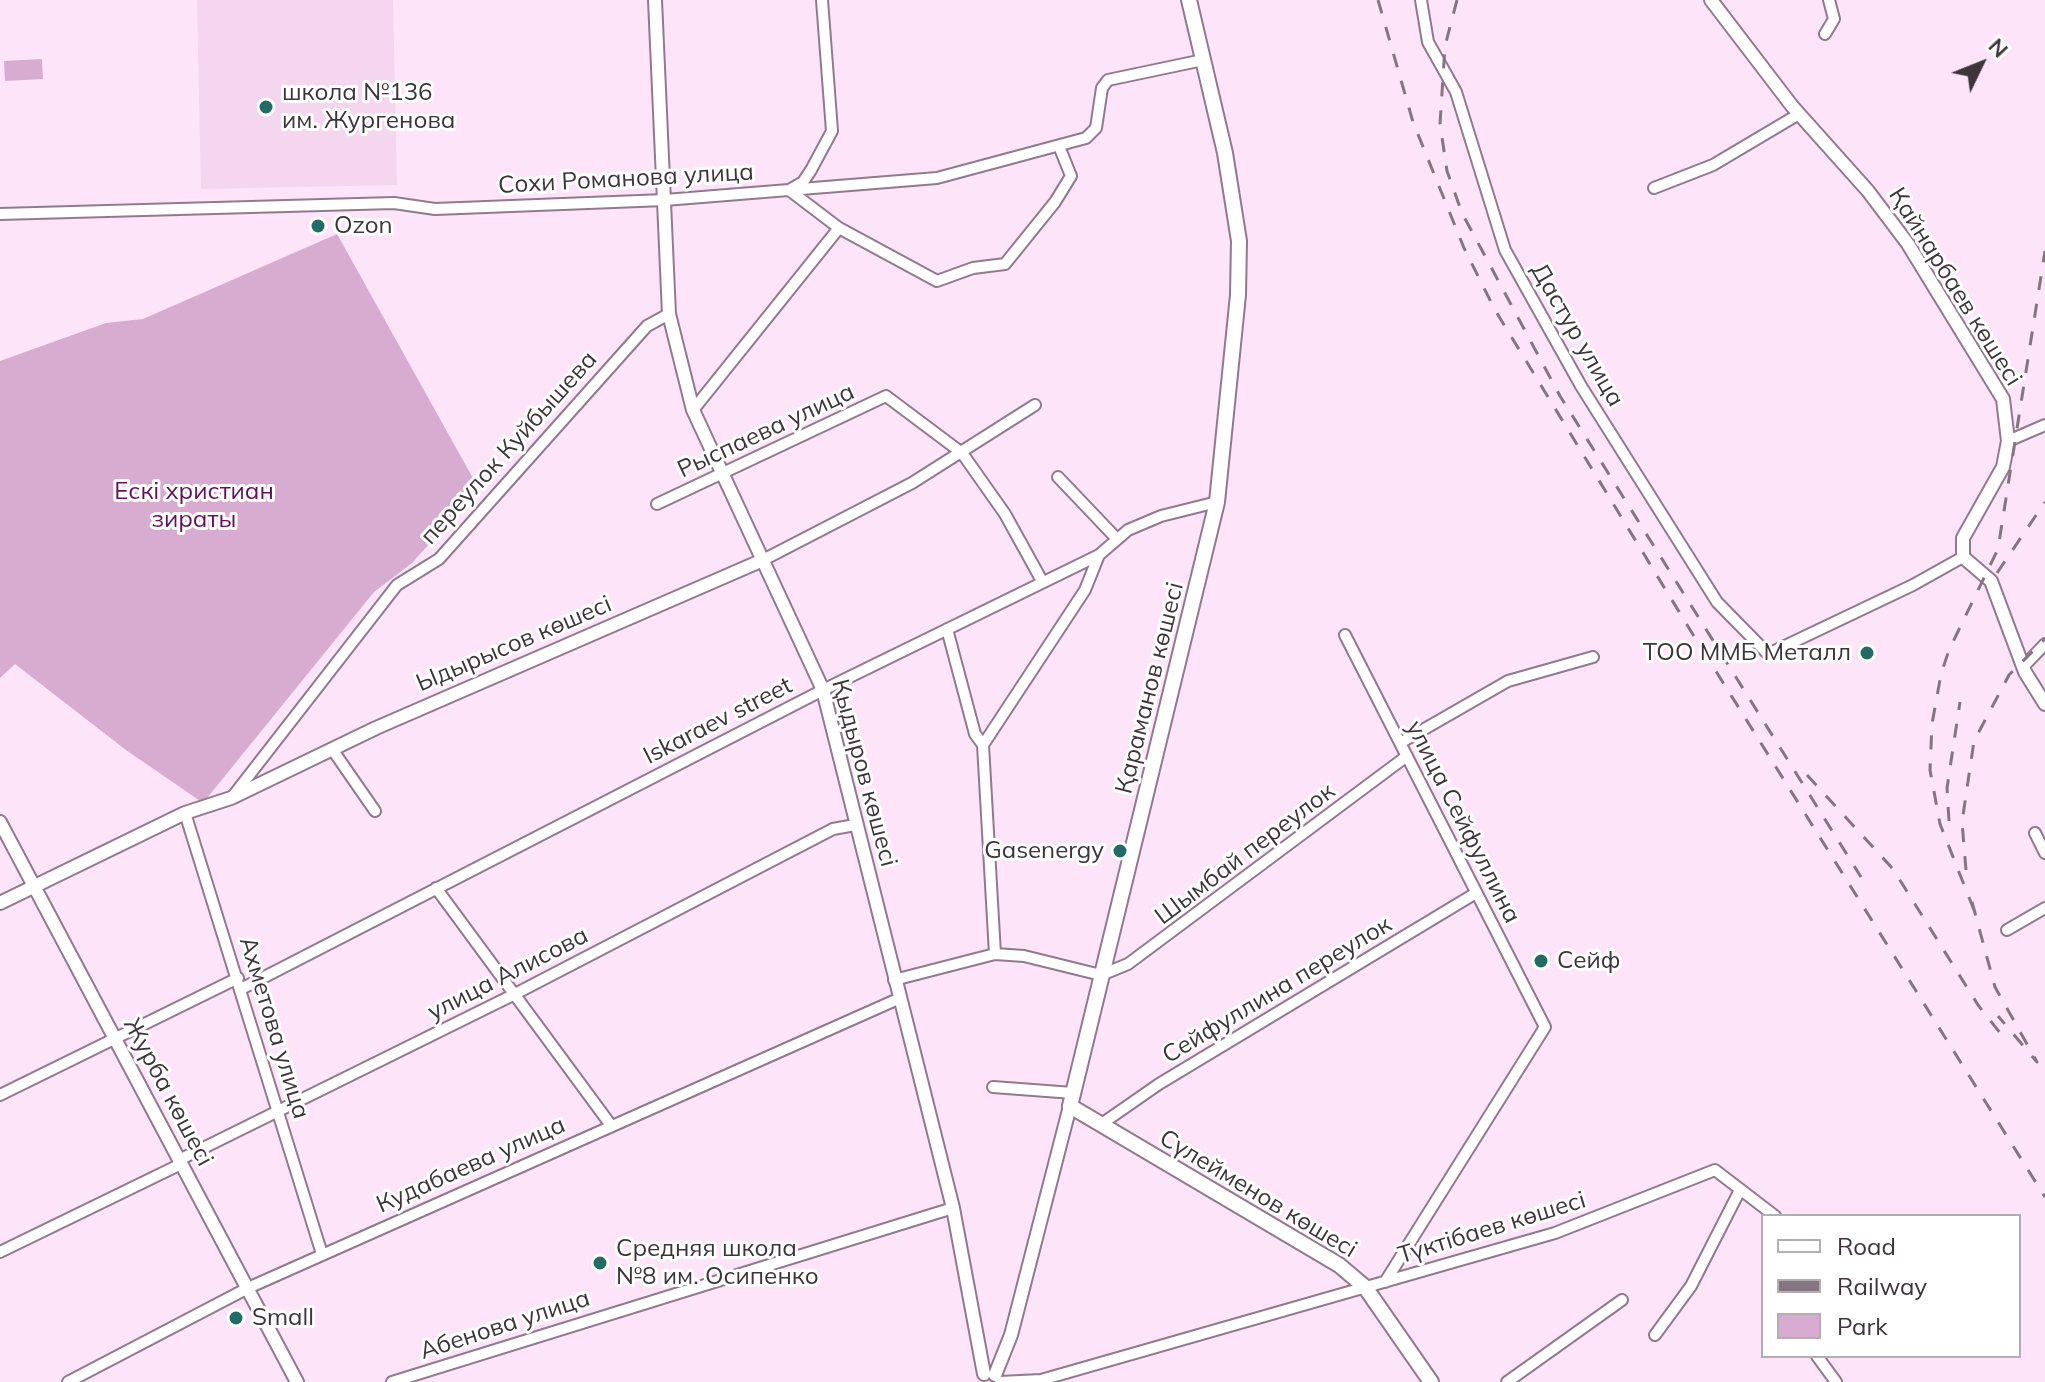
<!DOCTYPE html>
<meta charset="utf-8">
<style>
body{margin:0}
#map{position:relative;width:2045px;height:1382px;overflow:hidden;background:#fde4f8;font-family:Mulish,sans-serif}
canvas{display:block}
.legend{position:absolute;left:1761px;top:1214px;width:260px;height:144px;box-sizing:border-box;background:#fff;border:2px solid #b2aeb1;margin:0;padding:10px 14px;list-style:none;font-size:24px;color:#3e343c}
.legend li{display:flex;align-items:center;gap:16px;height:40px}
.legend b{width:40px;border:2px solid #b2aeb1}
.north{position:absolute;left:1941px;top:24px;width:80px;height:80px;-webkit-text-stroke:6px #fff;paint-order:stroke;rotate:47deg;font-size:22px;font-weight:700;line-height:32px;text-align:center;color:#3e343c}
.north::after{content:'';display:block;margin:auto;width:28px;height:36px;background:#3e343c;clip-path:polygon(50% 0,100% 100%,50% 72%,0 100%)}
</style>
<div id="map">
<canvas width="2045" height="1382"></canvas>
<ul class="legend">
<li><b style="height:10px;background:#fff"></b>Road</li>
<li><b style="height:10px;background:#857581"></b>Railway</li>
<li><b style="height:22px;background:#d7acd0"></b>Park</li>
</ul>
<div class="north">N</div>
</div>
<script>
const g = document.querySelector('canvas').getContext('2d');
g.lineJoin = 'round';
function paint(path, color) { g.fillStyle = color; g.fill(path, 'evenodd'); }
const toPath = rows => new Path2D(rows.map(r => 'M' + r).join(''));
function strokePath(path, color, width, dash) { g.strokeStyle = color; g.lineWidth = width; g.lineCap = dash ? 'butt' : 'round'; g.setLineDash(dash || []); g.stroke(path); }
function drawText(font, color, halo, rows, align = 'center') {
  g.font = font + ' Mulish,sans-serif'; g.lineWidth = 6; g.setLineDash([]); g.textBaseline = 'middle'; g.strokeStyle = halo; g.fillStyle = color; for (const [text, x, y, turn = 0] of rows) {
    g.save(); g.translate(x, y); g.rotate((+turn || 0) * Math.PI / 180); g.textAlign = isNaN(turn) ? turn : align; if (halo) g.strokeText(text, 0, 0); g.fillText(text, 0, 0); g.restore();
  }
}
paint(toPath([
 [197,0,393,0,397,185,201,189]
]), '#f4d6ee');
paint(toPath([
 [42,59,43,79,5,81,4,61],
 [337,234,479,489,412,563,374,592,203,803,126,750,15,664,0,678,0,361,106,323,143,319]
]), '#d7acd0');
const minor = toPath([
 [822,0,832,131,811,170,803,182,789,190,839,228,937,281,973,268,1005,264,1055,202,1071,176,1059,146],
 [1421,0,1428,42,1456,92,1505,250,1581,386,1717,602,1768,654,1913,585,1963,557],
 [1825,34,1834,19,1829,0],
 [1654,188,1713,165,1799,114],
 [0,214,394,203,435,209,665,200,937,178,1086,138,1096,128,1102,88,1108,80,1203,60],
 [693,410,839,228],
 [2008,441,2045,425],
 [1058,477,1117,539],
 [657,504,886,396,962,453,1005,514,1042,581],
 [763,560,912,483,1035,405],
 [947,629,975,734,983,745,995,954],
 [1345,635,1545,1027,1385,1282],
 [2024,666,2045,644],
 [1400,743,1508,681,1593,657],
 [983,745,1085,590,1099,555],
 [332,749,375,811],
 [233,796,397,585,439,559,647,326,669,314],
 [185,813,322,1254],
 [2035,833,2045,853],
 [436,888,610,1124],
 [2007,930,2045,908],
 [894,980,995,954,1024,956,1101,975,1128,964,1407,756],
 [241,989,823,690,1099,555,1128,530,1161,516,1217,502],
 [993,1087,1073,1093],
 [0,1095,238,978],
 [1100,1125,1159,1084,1476,893],
 [179,1160,515,994,833,829,855,825],
 [0,1252,181,1164],
 [1655,1335,1691,1286,1740,1190],
 [1817,1356,1836,1382],
 [68,1382,248,1288,898,999],
 [392,1382,953,1208],
 [1000,1382,1041,1380,1555,1233,1715,1170,1775,1216],
 [1507,1382,1622,1300]
]);
const tertiary = toPath([
 [655,0,669,314,693,410,823,690,953,1208,984,1374],
 [1711,0,1792,106,1868,191,1908,244,2003,399,2008,441,2003,467,1963,538,1963,557,1991,581,2025,672,2045,704],
 [0,822,297,1382],
 [0,903,185,813,231,798,376,728,763,560],
 [995,1375,1011,1335,1070,1106]
]);
const secondary = toPath([
 [1189,0,1225,153,1239,241,1238,295,1217,502,1070,1106,1339,1265,1365,1287,1431,1382]
]);
strokePath(minor, '#917a8d', 14);
strokePath(tertiary, '#917a8d', 16);
strokePath(secondary, '#917a8d', 18);
strokePath(minor, '#fff', 10);
strokePath(tertiary, '#fff', 12);
strokePath(secondary, '#fff', 14);
strokePath(toPath([
 [1378,0,1413,122,1464,248,1495,310,1692,633,2045,1197],
 [1457,0,1445,46,1440,124,1447,171,1462,213,1560,396,1861,877],
 [1997,573,2045,502],
 [1807,775,1893,869,1978,1005,2001,1034],
 [1949,821,1947,788,1960,702],
 [1966,870,1962,822,1974,741,2009,675,2045,639],
 [1972,902,1995,987,2037,1062,1998,1016],
 [1974,910,1940,824,1930,770,1932,724,1941,674,1949,650,1998,549,2045,251]
]), '#857581', 3, [14, 14]);
for (const [x, y, r, color] of [
 [266,107,8,"#226c66"],
 [318,226,8,"#226c66"],
 [1867,653,8,"#226c66"],
 [1120,851,8,"#226c66"],
 [1541,961,8,"#226c66"],
 [600,1263,8,"#226c66"],
 [236,1318,8,"#226c66"]
]) { const dot = new Path2D(); dot.arc(x, y, r, 0, 2 * Math.PI); g.fillStyle = color; g.fill(dot); strokePath(dot, '#fff', 3); }
drawText('24px', '#3e343c', '#fff', [
 ["школа №136",282,93],
 ["им. Жургенова",282,121],
 ["Ozon",334,226],
 ["ТОО ММБ Металл",1851,653,"right"],
 ["Gasenergy",1104,851,"right"],
 ["Сейф",1557,961],
 ["Средняя школа",616,1249],
 ["№8 им. Осипенко",616,1277],
 ["Small",252,1318]
], 'left');
drawText('24px', '#3e343c', '#fff', [
 ["Сохи Романова улица",626,179,-3],
 ["Қайнарбаев көшесі",1955,287,58],
 ["Дастур улица",1577,335,60],
 ["Рыспаева улица",766,431,-25],
 ["переулок Куйбышева",509,448,-48],
 ["Ыдырысов көшесі",514,644,-23],
 ["Қараманов көшесі",1150,688,-76],
 ["Iskaraev street",718,721,-27],
 ["Қыдыров көшесі",864,773,75],
 ["улица Сейфуллина",1463,822,63],
 ["Шымбай переулок",1245,854,-37],
 ["улица Алисова",508,974,-27],
 ["Сейфуллина переулок",1277,990,-31],
 ["Ахметова улица",274,1028,73],
 ["Журба көшесі",168,1092,62],
 ["Кудабаева улица",471,1165,-24],
 ["Сүлейменов көшесі",1258,1194,31],
 ["Түктібаев көшесі",1492,1228,-17],
 ["Абенова улица",505,1325,-18]
]);
drawText('24px', '#64105c', '#fff', [
 ["Ескі христиан",194,492],
 ["зираты",194,520]
]);
</script>
